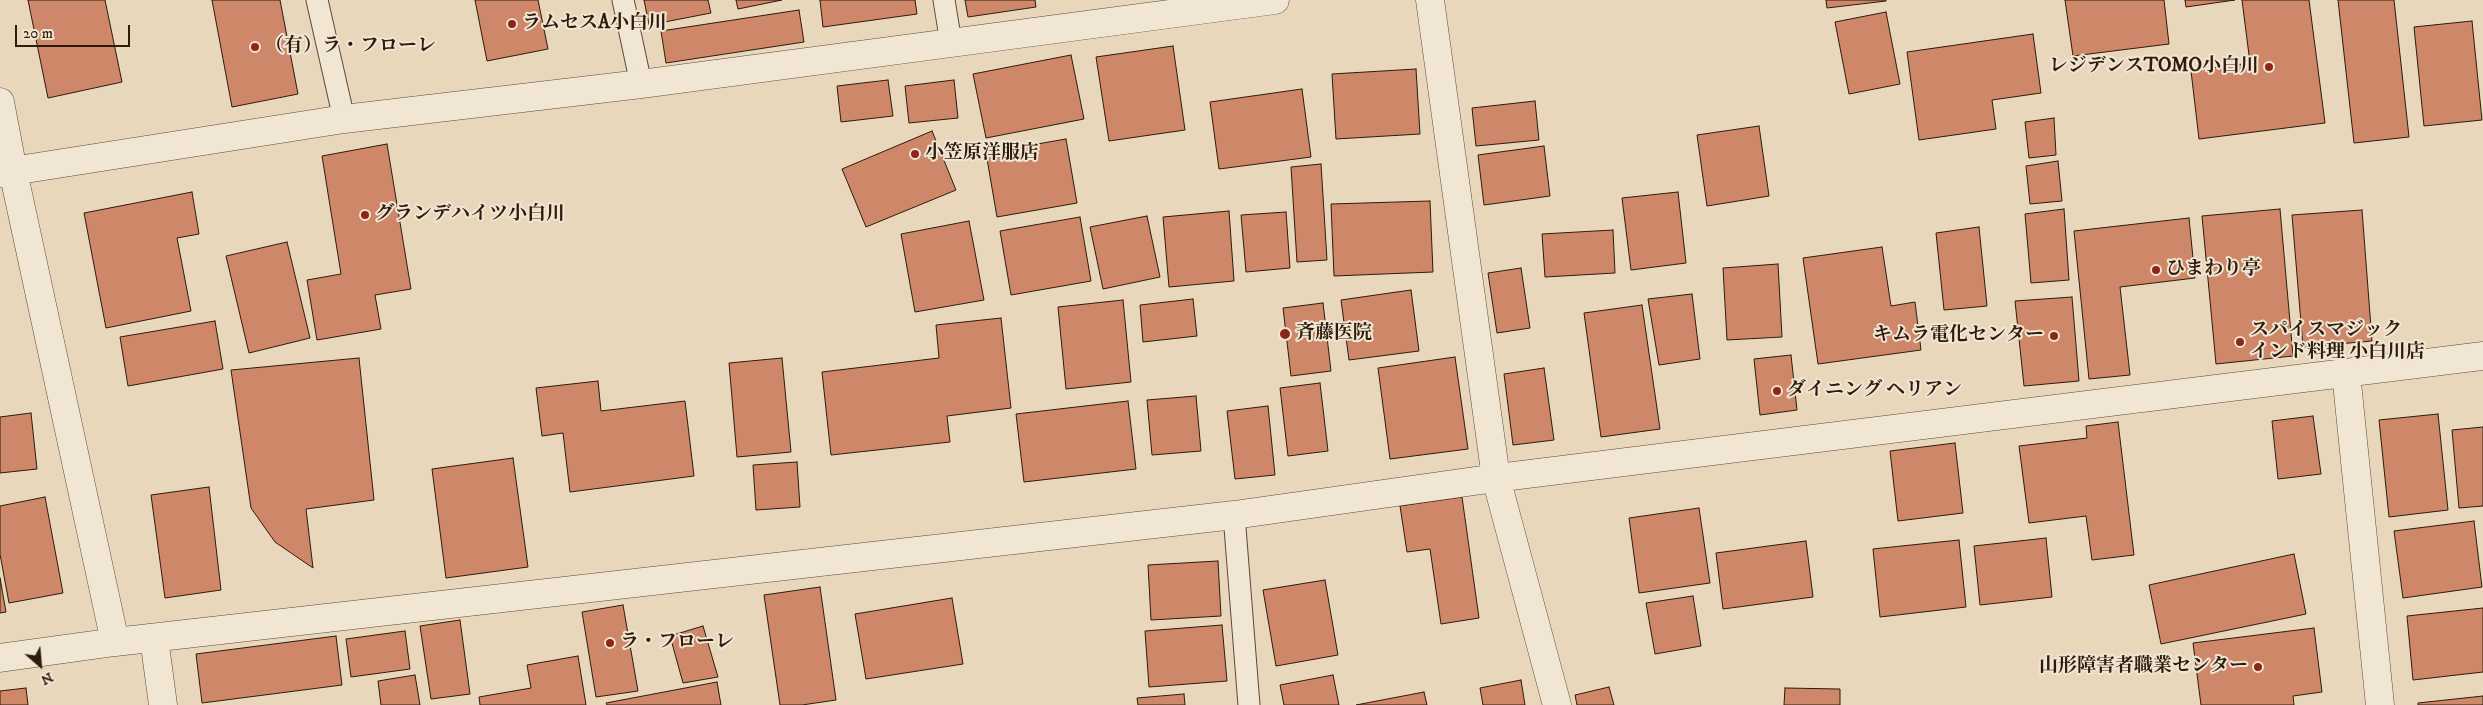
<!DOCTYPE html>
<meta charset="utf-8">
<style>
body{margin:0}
#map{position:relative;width:2483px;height:705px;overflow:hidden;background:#e9d7bc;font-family:"IM FELL DW Pica",serif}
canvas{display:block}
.north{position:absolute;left:15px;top:640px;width:50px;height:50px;-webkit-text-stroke:4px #f1e5d3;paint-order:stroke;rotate:153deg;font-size:14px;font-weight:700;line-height:20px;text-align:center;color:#2d1b0b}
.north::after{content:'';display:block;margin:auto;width:18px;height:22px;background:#2d1b0b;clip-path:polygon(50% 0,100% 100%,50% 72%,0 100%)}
.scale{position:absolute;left:15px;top:25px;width:115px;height:22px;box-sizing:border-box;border:2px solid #2d1b0b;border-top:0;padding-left:6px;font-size:15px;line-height:18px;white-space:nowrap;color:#2d1b0b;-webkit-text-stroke:4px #f1e5d3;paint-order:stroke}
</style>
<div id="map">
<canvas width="2483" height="705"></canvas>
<div class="north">N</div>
<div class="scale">20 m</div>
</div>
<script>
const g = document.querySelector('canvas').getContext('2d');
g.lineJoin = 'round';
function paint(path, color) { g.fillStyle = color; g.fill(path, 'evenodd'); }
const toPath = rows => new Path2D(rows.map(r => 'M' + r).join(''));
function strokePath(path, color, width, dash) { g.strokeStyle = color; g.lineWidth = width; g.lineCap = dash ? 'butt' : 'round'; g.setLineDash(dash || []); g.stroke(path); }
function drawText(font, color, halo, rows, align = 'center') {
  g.font = font + ' "IM FELL DW Pica","Noto Serif JP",serif'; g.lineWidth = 4; g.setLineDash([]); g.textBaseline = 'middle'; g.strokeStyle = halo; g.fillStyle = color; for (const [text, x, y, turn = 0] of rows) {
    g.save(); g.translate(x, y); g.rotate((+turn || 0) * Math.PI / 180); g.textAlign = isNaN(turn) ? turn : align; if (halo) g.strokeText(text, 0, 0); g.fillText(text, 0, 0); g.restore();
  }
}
const building = toPath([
 [28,0,105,0,122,82,48,98,28,0],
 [212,0,280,0,298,94,232,107,212,0],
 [475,0,538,0,548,49,487,61,475,0],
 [644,0,708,0,711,13,649,25,644,0],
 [736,0,782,0,738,9,736,0],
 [820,0,915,0,917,14,823,27,820,0],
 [965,0,1035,0,1036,7,968,17,965,0],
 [1826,0,1886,0,1886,1,1827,8,1826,0],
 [2065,0,2164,0,2169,44,2073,56,2065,0],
 [2185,0,2235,0,2186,7,2185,0],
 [2242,0,2309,0,2325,123,2199,139,2191,71,2250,63,2242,0],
 [2338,0,2394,0,2409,137,2354,143,2338,0],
 [799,10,804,42,666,63,661,31,799,10],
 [1886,12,1900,84,1849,94,1835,22,1886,12],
 [2472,21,2482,120,2424,126,2414,27,2472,21],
 [2033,34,2041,93,1992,100,1996,129,1919,140,1907,52,2033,34],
 [1173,46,1185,130,1109,141,1096,57,1173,46],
 [1071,55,1084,119,986,138,973,74,1071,55],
 [1416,69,1420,134,1336,139,1332,74,1416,69],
 [888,80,893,116,841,122,837,86,888,80],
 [954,80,958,118,909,123,905,86,954,80],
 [1302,89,1311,157,1219,169,1210,102,1302,89],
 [1535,101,1539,140,1476,146,1472,108,1535,101],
 [2054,118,2056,155,2029,158,2025,122,2054,118],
 [1759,126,1769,196,1707,206,1697,135,1759,126],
 [932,131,956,190,866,227,842,169,932,131],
 [1066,139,1077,203,997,217,986,153,1066,139],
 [387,144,411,289,375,295,381,329,317,340,307,280,341,274,322,156,387,144],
 [1544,146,1550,196,1484,205,1478,155,1544,146],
 [2058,161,2062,201,2030,204,2026,166,2058,161],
 [1321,164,1327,260,1297,262,1291,167,1321,164],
 [192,192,199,234,177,238,191,311,106,328,84,213,192,192],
 [1678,192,1686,263,1631,270,1622,198,1678,192],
 [1430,201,1433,272,1334,276,1331,204,1430,201],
 [2064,209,2069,280,2031,283,2025,214,2064,209],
 [2280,209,2293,356,2216,364,2202,216,2280,209],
 [2362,210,2372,341,2303,347,2292,215,2362,210],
 [1229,211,1234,281,1169,287,1163,217,1229,211],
 [1286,212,1290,268,1246,272,1241,215,1286,212],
 [1147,216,1160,277,1103,289,1090,227,1147,216],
 [1080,217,1091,281,1011,295,1000,231,1080,217],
 [2189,218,2195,278,2120,287,2130,375,2089,379,2074,231,2189,218],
 [969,221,984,300,915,312,901,234,969,221],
 [1979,227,1987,306,1944,310,1936,233,1979,227],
 [1613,230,1615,273,1545,277,1542,234,1613,230],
 [287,242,310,338,249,353,226,256,287,242],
 [1882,247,1891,306,1915,302,1921,350,1818,364,1803,258,1882,247],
 [1778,264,1782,337,1727,340,1723,268,1778,264],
 [1521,268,1530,328,1497,333,1488,273,1521,268],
 [1411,290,1419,351,1349,360,1341,300,1411,290],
 [1692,294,1700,359,1659,365,1648,299,1692,294],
 [2072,297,2079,381,2024,386,2015,301,2072,297],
 [1193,299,1197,336,1143,342,1140,305,1193,299],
 [1123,300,1131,382,1066,389,1058,307,1123,300],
 [1323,303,1331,371,1291,376,1283,308,1323,303],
 [1642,305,1660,429,1601,437,1584,313,1642,305],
 [1001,318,1011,408,947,416,950,442,831,455,822,372,939,358,936,325,1001,318],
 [215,321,223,369,128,386,120,337,215,321],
 [1791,355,1797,410,1760,415,1754,359,1791,355],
 [1455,357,1468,449,1390,459,1378,368,1455,357],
 [359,358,374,500,306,509,313,568,275,542,251,508,231,370,359,358],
 [782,358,791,452,737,457,729,363,782,358],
 [1544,368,1554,440,1513,445,1504,374,1544,368],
 [598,381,601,411,685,401,694,476,570,492,563,433,542,436,536,388,598,381],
 [1320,383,1328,451,1288,456,1280,388,1320,383],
 [1196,396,1201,451,1152,455,1147,400,1196,396],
 [1128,401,1136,469,1024,482,1016,414,1128,401],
 [1268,406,1275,475,1235,479,1227,411,1268,406],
 [31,413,37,469,0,473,0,417,31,413],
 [2438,414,2448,510,2389,517,2379,420,2438,414],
 [2313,416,2321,474,2278,479,2272,421,2313,416],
 [2118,422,2134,555,2092,560,2086,516,2029,523,2019,446,2087,438,2086,426,2118,422],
 [2483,427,2483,506,2459,508,2452,430,2483,427],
 [1955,443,1963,513,1898,521,1890,451,1955,443],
 [513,458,528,567,446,578,432,469,513,458],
 [797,462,800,507,756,510,753,465,797,462],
 [209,487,221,590,165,598,151,495,209,487],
 [45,497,63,593,9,603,0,554,0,506,45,497],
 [1462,497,1479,618,1441,624,1430,549,1407,552,1400,506,1462,497],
 [1699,508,1710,583,1639,593,1629,518,1699,508],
 [2474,521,2482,587,2403,598,2394,531,2474,521],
 [2046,538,2052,597,1980,605,1974,546,2046,538],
 [1959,540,1966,607,1880,617,1873,549,1959,540],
 [1806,541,1813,597,1723,609,1716,553,1806,541],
 [2294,554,2306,614,2161,644,2149,585,2294,554],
 [1218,561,1221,616,1151,620,1148,565,1218,561],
 [0,578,6,612,0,613,0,578],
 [1325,580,1338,655,1276,666,1263,590,1325,580],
 [820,587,836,700,802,705,780,705,764,595,820,587],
 [1693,596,1701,646,1655,654,1646,603,1693,596],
 [952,598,963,664,866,679,855,614,952,598],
 [623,605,638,691,596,697,582,612,623,605],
 [2483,608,2483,672,2413,680,2407,616,2483,608],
 [460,620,470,694,431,699,420,626,460,620],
 [1222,625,1227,681,1149,687,1145,631,1222,625],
 [703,626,718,677,683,683,670,636,703,626],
 [2314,628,2322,692,2293,696,2294,705,2201,705,2193,643,2314,628],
 [405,631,410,669,351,677,346,639,405,631],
 [336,636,342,685,202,703,196,654,336,636],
 [578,656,586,705,480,705,479,697,531,688,527,665,578,656],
 [415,675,420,705,381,705,378,681,415,675],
 [1333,675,1339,705,1284,705,1280,685,1333,675],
 [1521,680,1525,705,1483,705,1480,688,1521,680],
 [717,682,721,705,607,705,606,703,717,682],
 [1609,687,1614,705,1577,705,1575,695,1609,687],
 [26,688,28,705,0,705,0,691,26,688],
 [1785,688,1840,689,1840,705,1784,705,1785,688],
 [1424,692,1427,705,1356,705,1424,692],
 [1184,694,1185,705,1138,705,1137,698,1184,694],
 [2483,696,2483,705,2418,705,2418,703,2483,696]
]);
paint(building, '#cf8769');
strokePath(building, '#2d1b0b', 1);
const lane = toPath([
 [317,0,344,119],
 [623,0,641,84],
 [944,0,951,43],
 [1234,515,1249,705]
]);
const street = toPath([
 [1430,0,1496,478,1557,705],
 [0,102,13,171,115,642],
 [0,173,344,119,641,84,1275,0],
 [2346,373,2380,705],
 [154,638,163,705],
 [0,658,115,642,1234,515,1496,478,2483,356]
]);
strokePath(lane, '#5c4a37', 23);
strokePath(street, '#5c4a37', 29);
strokePath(lane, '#f1e5d3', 21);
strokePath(street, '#f1e5d3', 28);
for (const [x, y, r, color] of [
 [512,24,5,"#8f2418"],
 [255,47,5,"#8f2418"],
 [2269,67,5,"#8f2418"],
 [915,154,5,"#8f2418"],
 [365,215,5,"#8f2418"],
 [2156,270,5,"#8f2418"],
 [1285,334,6,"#8f2418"],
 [2054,336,5,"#8f2418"],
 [2240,342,5,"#8f2418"],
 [1777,391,5,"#8f2418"],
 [610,643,5,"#8f2418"],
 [2258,667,5,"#8f2418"]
]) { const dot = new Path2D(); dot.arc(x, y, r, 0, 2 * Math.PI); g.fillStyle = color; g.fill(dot); strokePath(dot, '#f1e5d3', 2); }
drawText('bold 19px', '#2d1b0b', '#f1e5d3', [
 ["ラムセスA小白川",522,24],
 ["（有）ラ・フローレ",265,47],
 ["レジデンスTOMO小白川",2259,67,"right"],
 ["小笠原洋服店",925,154],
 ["グランデハイツ小白川",375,215],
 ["ひまわり亭",2166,270],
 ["スパイスマジック",2250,331],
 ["インド料理 小白川店",2250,353],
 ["斉藤医院",1296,334],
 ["キムラ電化センター",2044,336,"right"],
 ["ダイニング ヘリアン",1787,391],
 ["ラ・フローレ",620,643],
 ["山形障害者職業センター",2248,667,"right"]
], 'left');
</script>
